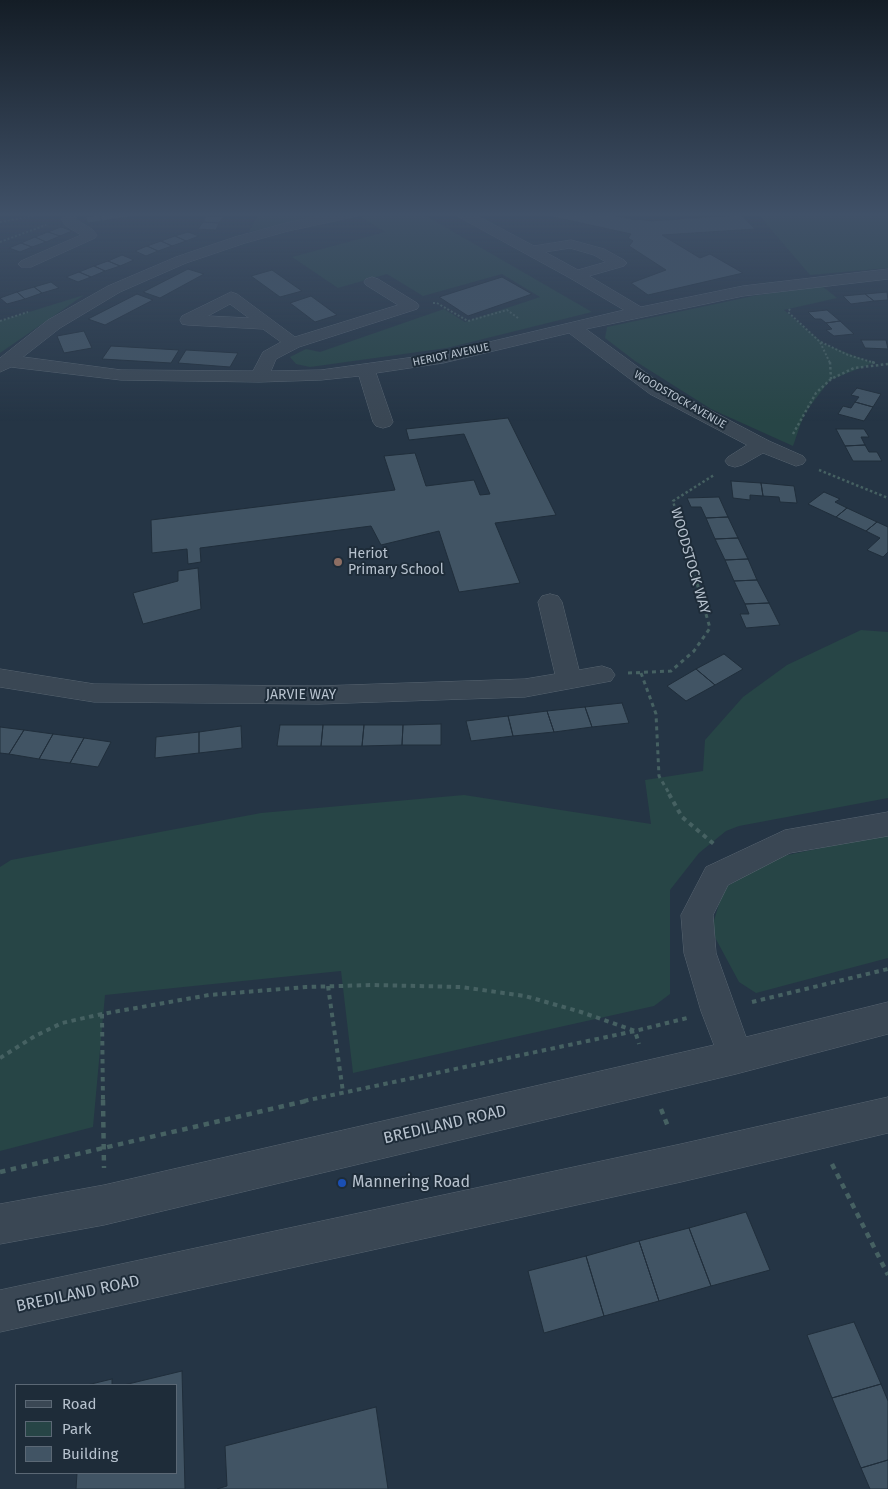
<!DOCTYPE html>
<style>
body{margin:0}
#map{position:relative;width:888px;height:1489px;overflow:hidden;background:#253545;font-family:"Fira Sans",sans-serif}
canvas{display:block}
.legend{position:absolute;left:15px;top:1384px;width:162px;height:90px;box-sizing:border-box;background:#1e2c39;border:1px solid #5b6875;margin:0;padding:6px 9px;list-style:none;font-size:15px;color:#b7c2ce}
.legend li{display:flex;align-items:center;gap:10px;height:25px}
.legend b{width:25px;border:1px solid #5b6875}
</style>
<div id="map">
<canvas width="888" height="1489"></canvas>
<ul class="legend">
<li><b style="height:6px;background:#3a4754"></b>Road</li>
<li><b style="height:14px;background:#274546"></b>Park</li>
<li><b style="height:14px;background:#415464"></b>Building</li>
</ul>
</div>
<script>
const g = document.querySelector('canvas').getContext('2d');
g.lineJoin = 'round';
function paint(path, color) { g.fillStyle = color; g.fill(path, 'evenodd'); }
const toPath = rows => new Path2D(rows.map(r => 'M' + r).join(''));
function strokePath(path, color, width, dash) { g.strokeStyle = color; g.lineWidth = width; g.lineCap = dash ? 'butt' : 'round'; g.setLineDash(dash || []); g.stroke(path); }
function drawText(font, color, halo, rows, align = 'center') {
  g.font = font + ' "Fira Sans",sans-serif'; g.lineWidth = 4; g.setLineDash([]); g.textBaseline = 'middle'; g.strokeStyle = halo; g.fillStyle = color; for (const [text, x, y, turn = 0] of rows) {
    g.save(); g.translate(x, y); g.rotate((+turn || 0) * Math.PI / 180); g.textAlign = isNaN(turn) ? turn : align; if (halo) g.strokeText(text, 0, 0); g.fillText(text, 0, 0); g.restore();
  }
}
paint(toPath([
 [259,213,328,213,249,232],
 [386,213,421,213,592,312,447,348,310,367,296,364,290,357,306,349,320,352,444,309,465,322,540,297,502,274,423,296,387,274,338,288,292,257,385,232,361,217],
 [757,213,888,213,888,268,810,275],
 [821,285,837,298,784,310,824,344,873,363,830,380,804,414,793,446,711,409,635,361,605,338,607,327,753,296],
 [84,295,0,353,0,321],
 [861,630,888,632,888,798,739,826,726,831,699,853,670,890,670,994,654,1006,353,1073,341,971,105,995,93,1127,0,1151,0,867,11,860,261,813,464,795,651,824,645,780,703,771,705,740,743,697,787,665],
 [888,834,888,958,756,993,739,982,711,930,724,888,778,857]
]), '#274546');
const building = toPath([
 [116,213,134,213,135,216,119,218,116,213],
 [116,213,119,218,102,221,99,215,116,213],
 [536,213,600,213,636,220,637,219,651,221,741,215,755,229,662,235,700,258,710,254,743,273,648,295,631,283,666,270,629,246,633,241,628,238,631,234,536,213],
 [99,215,102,221,88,223,85,217,99,215],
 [206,216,223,217,219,223,203,222,206,216],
 [203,222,219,223,216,230,198,229,203,222],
 [61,227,72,231,60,236,48,232,61,227],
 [48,232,60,236,46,242,35,237,48,232],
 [188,232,199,236,186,241,175,236,188,232],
 [175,236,186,241,172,246,161,241,175,236],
 [35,237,46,242,32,247,21,243,35,237],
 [161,241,172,246,158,251,147,246,161,241],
 [21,243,32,247,20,252,9,248,21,243],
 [147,246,158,251,146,256,135,251,147,246],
 [122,255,134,260,120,266,108,261,122,255],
 [108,261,120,266,105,271,94,266,108,261],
 [94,266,105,271,91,277,79,272,94,266],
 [188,269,204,274,160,298,143,292,188,269],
 [272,270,302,291,280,297,251,276,272,270],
 [79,272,91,277,78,282,66,277,79,272],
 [502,277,532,294,468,316,439,297,502,277],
 [51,282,59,288,42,293,34,287,51,282],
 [34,287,42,293,25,299,17,292,34,287],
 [17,292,25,299,7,304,0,298,17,292],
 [887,292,888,300,874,301,865,294,887,292],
 [137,294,153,300,105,325,88,319,137,294],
 [865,294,874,301,851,304,843,296,865,294],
 [311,296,337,315,315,322,290,303,311,296],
 [827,310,840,321,826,323,821,319,815,319,808,312,827,310],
 [840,321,854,334,834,336,826,330,832,329,826,323,840,321],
 [84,331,92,348,64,353,57,336,84,331],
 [861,340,886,340,888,349,865,348,861,340],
 [111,346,179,350,171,363,102,359,111,346],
 [186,350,238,353,230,367,178,363,186,350],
 [857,388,881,394,873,407,855,402,859,397,851,395,857,388],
 [855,402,873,407,864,421,838,414,843,406,851,408,855,402],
 [508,418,556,515,495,523,520,583,459,592,439,531,381,545,371,526,200,548,201,562,188,564,187,549,152,553,151,520,395,490,384,456,415,453,426,486,474,480,480,495,490,494,464,434,409,440,406,429,508,418],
 [836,429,864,429,869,437,861,437,865,445,845,446,836,429],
 [865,445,869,452,877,452,882,461,853,461,845,446,865,445],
 [731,481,761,483,763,496,750,495,750,500,733,498,731,481],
 [761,483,794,486,797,503,780,502,779,497,763,496,761,483],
 [824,492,840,499,835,502,847,508,836,517,808,504,824,492],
 [719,497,728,517,706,518,701,507,691,507,687,498,719,497],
 [847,508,877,522,866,531,836,517,847,508],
 [728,517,738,538,715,539,706,518,728,517],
 [877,522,888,527,888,552,883,557,867,550,880,538,866,531,877,522],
 [738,538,748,559,725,560,715,539,738,538],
 [748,559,757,580,734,581,725,560,748,559],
 [198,568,201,609,143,624,133,593,178,581,178,571,198,568],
 [757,580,769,603,745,604,734,581,757,580],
 [769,603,780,625,746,628,740,614,749,614,745,604,769,603],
 [724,654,743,669,715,685,696,669,724,654],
 [696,669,715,685,686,701,667,686,696,669],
 [622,703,629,723,592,727,585,707,622,703],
 [585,707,592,727,554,732,547,711,585,707],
 [547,711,554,732,513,736,508,716,547,711],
 [508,716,513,736,471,741,466,721,508,716],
 [441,724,441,745,402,745,403,725,441,724],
 [280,725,323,725,321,746,277,746,280,725],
 [323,725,364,725,362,746,321,746,323,725],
 [364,725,403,725,402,745,362,746,364,725],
 [241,726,242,748,199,753,199,732,241,726],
 [0,727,24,730,9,754,0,753,0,727],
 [24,730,53,734,39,759,9,754,24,730],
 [199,732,199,753,155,758,156,737,199,732],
 [53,734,84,738,70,763,39,759,53,734],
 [84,738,111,742,98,767,70,763,84,738],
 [746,1212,770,1270,711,1286,689,1228,746,1212],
 [689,1228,711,1286,659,1301,639,1241,689,1228],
 [639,1241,659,1301,604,1316,586,1256,639,1241],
 [586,1256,604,1316,544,1333,528,1271,586,1256],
 [854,1322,881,1384,832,1398,807,1335,854,1322],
 [182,1371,185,1489,76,1489,77,1473,176,1473,176,1385,124,1385,182,1371],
 [112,1379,112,1385,87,1385,112,1379],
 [881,1384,888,1401,888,1460,861,1468,832,1398,881,1384],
 [376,1407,388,1489,217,1489,227,1486,225,1446,376,1407],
 [888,1460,888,1489,870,1489,861,1468,888,1460]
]);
paint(building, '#415464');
strokePath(building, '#202e3b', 1);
const minor = toPath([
 [66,213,80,213,75,219,92,229,97,235,95,238,31,267,21,267,18,264,21,261,81,235,66,226,63,222,61,219,66,213],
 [333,213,360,213,358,216,288,231,245,243,186,263,120,292,60,328,23,357,121,370,253,371,263,352,281,342,263,329,188,325,182,324,180,320,182,316,231,292,237,294,295,337,398,305,366,285,364,282,366,279,372,277,378,279,417,303,419,306,417,309,299,347,276,359,271,371,321,370,443,353,624,310,570,278,457,216,455,213,472,213,534,246,571,240,604,249,624,260,627,263,624,266,589,276,641,307,743,286,888,269,888,279,743,296,586,329,664,386,769,441,803,456,806,460,803,464,796,466,763,453,742,465,735,467,728,465,725,461,728,457,747,445,650,394,569,333,443,363,376,373,393,422,390,426,383,428,376,426,373,422,359,376,321,380,259,382,121,380,11,367,0,372,0,358,48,320,108,286,176,257,235,237,286,223,333,213],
 [570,248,594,255,606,262,578,270,545,252,570,248],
 [230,304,249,318,208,316,230,304],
 [550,594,558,596,562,602,579,670,602,666,611,669,615,675,611,681,525,697,319,704,94,702,0,687,0,669,94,684,319,686,525,679,555,674,538,602,542,596,550,594],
 [888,812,888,836,790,853,728,885,713,915,716,953,746,1037,888,1002,888,1034,736,1074,104,1225,0,1244,0,1204,104,1185,714,1045,701,1011,684,953,681,915,706,867,785,830,888,812],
 [888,1097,888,1133,681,1182,0,1332,0,1290,681,1144,888,1097]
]);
strokePath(minor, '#586571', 1);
strokePath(toPath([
 [0,222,46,214],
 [0,242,46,225],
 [433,303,437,303,468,321,507,310,518,318],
 [790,309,788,312,820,342,830,363],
 [0,321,28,312],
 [821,342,848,355,875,363]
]), '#466162', 2, [2, 2]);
strokePath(toPath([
 [830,362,831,379],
 [872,362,875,363],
 [793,434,816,393,831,379,854,368,888,364],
 [819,470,888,498],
 [688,554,673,501,714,475]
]), '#466162', 2.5, [2.5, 2.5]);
strokePath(toPath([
 [628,673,671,671,694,651,710,628,688,552],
 [641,673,656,714,659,776,670,795]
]), '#466162', 3, [4, 4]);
strokePath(toPath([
 [669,794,682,817,715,845],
 [328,986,343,1092],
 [752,1002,888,969],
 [102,1014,103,1101],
 [0,1058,35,1036,62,1023,102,1014,209,995,306,987,373,985,461,987,525,996,581,1012,635,1031,639,1044],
 [304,1101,635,1031,687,1018]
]), '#466162', 4, [4.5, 4.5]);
strokePath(toPath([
 [103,1100,104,1168],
 [661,1109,669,1129],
 [832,1164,888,1275],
 [0,1172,310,1100]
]), '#466162', 4.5, [5.5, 5.5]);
paint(minor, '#3a4754');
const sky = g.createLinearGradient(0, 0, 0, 421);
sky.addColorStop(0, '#141d26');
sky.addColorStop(0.51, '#405168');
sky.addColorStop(1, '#40516800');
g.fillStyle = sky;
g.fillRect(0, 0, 888, 421);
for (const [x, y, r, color] of [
 [338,562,5,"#8d6e63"],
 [342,1183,5,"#1a4fb4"]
]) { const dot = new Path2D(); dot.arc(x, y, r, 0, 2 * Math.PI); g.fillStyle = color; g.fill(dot); strokePath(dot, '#1e2c39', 2); }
drawText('11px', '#b7c2ce', '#1e2c39', [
 ["HERIOT AVENUE",451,355,-12],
 ["WOODSTOCK AVENUE",680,400,30]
]);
drawText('14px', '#b7c2ce', '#1e2c39', [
 ["Heriot",348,554],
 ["Primary School",348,570]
], 'left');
drawText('14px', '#b7c2ce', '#1e2c39', [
 ["WOODSTOCK WAY",690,561,74],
 ["JARVIE WAY",301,695]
]);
drawText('16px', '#b7c2ce', '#1e2c39', [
 ["BREDILAND ROAD",445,1125,-13],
 ["BREDILAND ROAD",78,1294,-12]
]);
drawText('16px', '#b7c2ce', '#1e2c39', [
 ["Mannering Road",352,1183]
], 'left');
</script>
